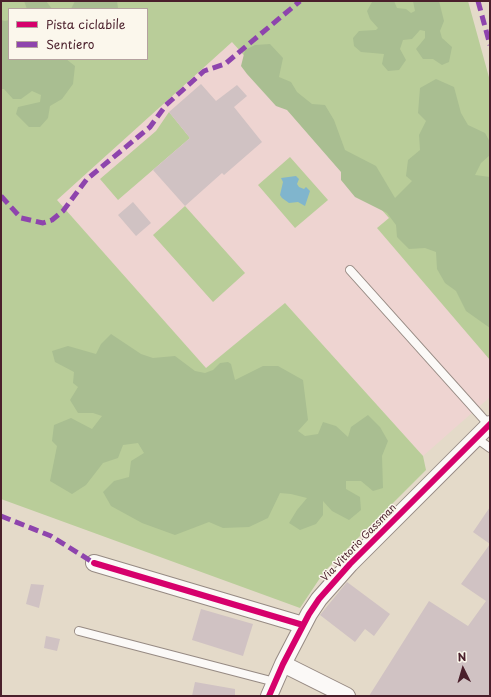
<!DOCTYPE html>
<style>
body{margin:0}
#map{position:relative;width:491px;height:697px;overflow:hidden;background:#e4dac9;font-family:"Playpen Sans",sans-serif}
canvas{display:block}
.frame{position:absolute;inset:0;border:2px solid #4a1f2b;pointer-events:none}
.legend{position:absolute;left:8px;top:8px;width:140px;height:52px;box-sizing:border-box;background:#fbf7ec;border:1px solid #b4a19f;margin:0;padding:5px 7px;list-style:none;font-size:12px;color:#4a1f2b}
.legend li{display:flex;align-items:center;gap:8px;height:20px}
.legend b{width:20px;border:1px solid #b4a19f}
.north{position:absolute;left:443px;top:649px;width:40px;height:40px;-webkit-text-stroke:3px #fbf7ec;paint-order:stroke;rotate:355deg;font-size:11px;font-weight:700;line-height:16px;text-align:center;color:#4a1f2b}
.north::after{content:'';display:block;margin:auto;width:14px;height:18px;background:#4a1f2b;clip-path:polygon(50% 0,100% 100%,50% 72%,0 100%)}
</style>
<div id="map">
<canvas width="491" height="697"></canvas>
<div class="frame"></div>
<ul class="legend">
<li><b style="height:5px;background:#d6006c"></b>Pista ciclabile</li>
<li><b style="height:5px;background:#8e44ad"></b>Sentiero</li>
</ul>
<div class="north">N</div>
</div>
<script>
const g = document.querySelector('canvas').getContext('2d');
g.lineJoin = 'round';
function paint(path, color) { g.fillStyle = color; g.fill(path, 'evenodd'); }
const toPath = rows => new Path2D(rows.map(r => 'M' + r).join(''));
function strokePath(path, color, width, dash) { g.strokeStyle = color; g.lineWidth = width; g.lineCap = dash ? 'butt' : 'round'; g.setLineDash(dash || []); g.stroke(path); }
function drawText(font, color, halo, rows, align = 'center') {
  g.font = font + ' "Playpen Sans",sans-serif'; g.lineWidth = 3; g.setLineDash([]); g.textBaseline = 'middle'; g.strokeStyle = halo; g.fillStyle = color; for (const [text, x, y, turn = 0] of rows) {
    g.save(); g.translate(x, y); g.rotate((+turn || 0) * Math.PI / 180); g.textAlign = isNaN(turn) ? turn : align; if (halo) g.strokeText(text, 0, 0); g.fillText(text, 0, 0); g.restore();
  }
}
paint(toPath([
 [232,42,389,218,378,228,490,354,490,397,423,456,285,303,206,369,57,200]
]), '#eed4d1');
paint(toPath([
 [1,1,468,1,490,81,490,360,377,228,389,218,232,42,57,200,206,368,285,303,423,456,426,470,324,572,300,608,1,499],
 [9,9,147,9,147,59,9,59],
 [169,112,190,138,118,200,100,179,156,131],
 [290,157,328,200,295,228,258,185],
 [185,206,245,273,213,302,153,235]
]), '#b9cd99');
paint(toPath([
 [24,1,46,1,52,9,27,9],
 [75,1,117,1,118,8,71,9],
 [375,1,394,1,397,8,406,9,411,13,415,11,413,1,439,1,444,21,440,31,442,38,452,47,449,62,442,65,433,59,423,59,416,49,425,38,425,31,420,30,412,39,403,40,400,49,406,60,399,70,388,71,382,64,384,54,361,52,354,46,353,38,359,31,376,30,378,28,370,19,367,11,372,2],
 [1,20,5,21,9,20,9,59,66,59,75,66,73,84,62,99,50,106,48,118,40,127,29,127,16,114,18,107,40,102,41,95,32,91,21,99,13,99,4,89,1,89],
 [270,44,283,58,279,77,291,82,297,92,312,104,325,105,334,120,345,150,376,166,395,198,412,181,406,176,408,160,420,150,419,135,426,121,418,113,420,88,436,79,454,87,461,113,468,125,485,133,490,142,490,155,481,163,475,175,490,177,490,328,466,311,456,291,445,283,437,269,436,252,425,248,409,249,397,237,396,225,387,213,355,197,341,180,341,172,287,110,276,106,247,74,241,66,245,50,255,45],
 [111,334,141,354,153,358,175,356,195,371,205,373,213,370,220,363,228,362,231,364,235,380,263,366,278,366,303,380,308,420,298,431,305,436,318,434,323,422,336,426,348,437,351,427,368,415,380,427,388,441,382,456,383,488,373,491,361,481,346,481,346,489,360,497,361,510,349,520,332,511,323,501,323,515,316,524,300,530,289,523,297,510,307,498,291,494,280,493,268,518,249,527,223,528,209,522,175,535,142,523,111,506,103,492,114,481,129,477,131,461,144,453,138,443,123,445,118,458,103,463,86,485,72,494,50,481,57,446,52,441,54,425,71,418,92,429,102,416,93,413,78,413,70,400,78,387,73,383,74,372,55,362,52,351,68,346,96,354,101,344]
]), '#a9be91');
paint(toPath([
 [296,176,299,179,297,184,299,187,304,189,306,187,310,191,305,206,298,202,289,203,282,198,280,195,283,182,281,178]
]), '#80b5cd');
paint(toPath([
 [201,84,216,101,237,85,247,96,234,107,262,142,224,175,222,173,185,206,153,170,190,138,169,112],
 [133,202,151,223,136,236,118,215],
 [490,507,490,544,473,532],
 [490,544,490,696,369,696,429,601,468,626,486,601,461,584],
 [347,582,390,614,374,636,365,629,355,642,320,615],
 [31,584,44,585,39,608,26,604],
 [201,609,253,624,243,656,192,640],
 [46,636,60,639,57,651,44,648],
 [195,682,235,689,235,696,192,696]
]), '#d0c2c3');
const service = toPath([
 [350,270,489,425],
 [476,438,490,448],
 [79,631,275,682]
]);
const minor = toPath([
 [94,563,303,625],
 [283,664,347,696],
 [269,696,283,664,309,614,319,599,350,564,490,424]
]);
strokePath(service, '#968a83', 10);
strokePath(minor, '#968a83', 18);
strokePath(service, '#fbf9f7', 8);
strokePath(minor, '#fbf9f7', 16);
strokePath(toPath([
 [478,1,490,45],
 [1,196,21,218,43,223,52,220,63,211,87,179,150,127,166,105,204,71,225,64,300,1],
 [1,516,51,536,94,563]
]), '#8e44ad', 5, [10, 5]);
strokePath(toPath([
 [94,563,303,625],
 [269,696,283,664,309,614,319,599,350,564,490,424]
]), '#d6006c', 6);
drawText('10px', '#4a1f2b', '#fbf7ec', [
 ["Via Vittorio Gassman",359,543,-46]
]);
</script>
